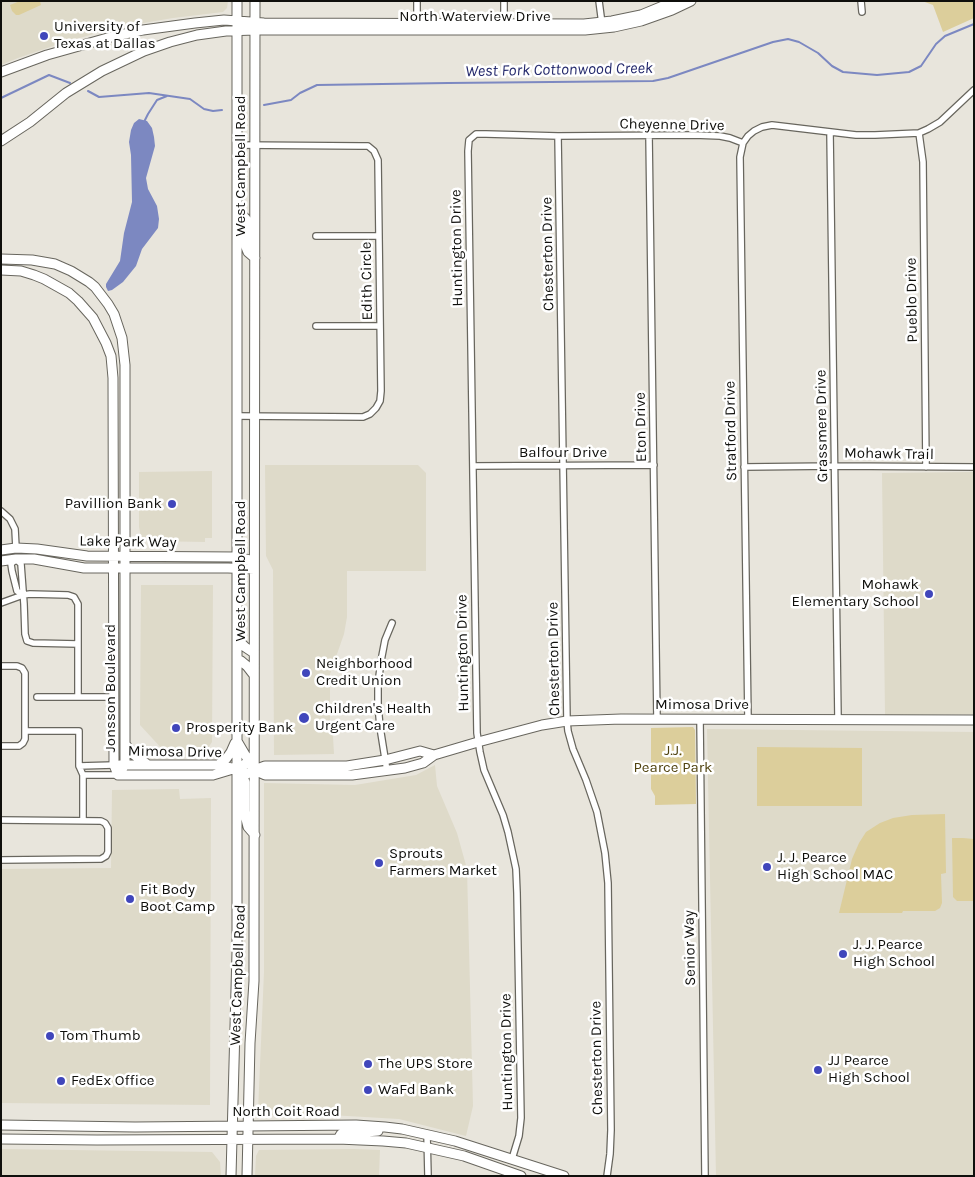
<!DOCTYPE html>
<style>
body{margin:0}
#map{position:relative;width:975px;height:1177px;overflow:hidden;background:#e8e5dc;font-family:Karla,sans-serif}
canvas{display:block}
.frame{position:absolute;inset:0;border:2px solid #0f0f0c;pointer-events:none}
</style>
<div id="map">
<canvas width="975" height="1177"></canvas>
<div class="frame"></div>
</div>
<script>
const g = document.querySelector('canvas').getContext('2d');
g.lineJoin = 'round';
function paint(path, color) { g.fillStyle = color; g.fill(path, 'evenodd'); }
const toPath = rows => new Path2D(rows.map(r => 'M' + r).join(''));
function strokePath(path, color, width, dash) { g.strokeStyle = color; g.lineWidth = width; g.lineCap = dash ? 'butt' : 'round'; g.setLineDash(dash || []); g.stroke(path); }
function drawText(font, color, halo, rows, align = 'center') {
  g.font = font + ' Karla,sans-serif'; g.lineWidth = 5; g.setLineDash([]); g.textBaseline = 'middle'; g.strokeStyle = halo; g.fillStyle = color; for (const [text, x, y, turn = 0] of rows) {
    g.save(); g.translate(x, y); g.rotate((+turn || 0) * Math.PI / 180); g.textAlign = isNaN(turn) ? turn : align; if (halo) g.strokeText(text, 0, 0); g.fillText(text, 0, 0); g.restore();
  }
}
paint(toPath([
 [1,1,228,1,227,8,223,12,173,18,114,28,59,44,18,58,1,65],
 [265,465,418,465,426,473,426,571,347,571,347,617,344,634,330,674,330,720,333,737,334,754,274,755,273,570,266,556],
 [212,471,212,538,205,538,205,542,149,541,145,540,141,537,139,527,139,472],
 [974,472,974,714,885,715,882,473],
 [141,585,213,585,212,742,208,748,202,750,164,751,140,725],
 [707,729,974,732,974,1176,716,1176],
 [435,765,437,786,457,833,467,869,473,1106,466,1136,399,1119,313,1114,265,1115,258,1112,264,972,264,783,355,785,416,775],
 [179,789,180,799,211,798,210,1105,1,1103,1,869,111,868,112,790],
 [1,1149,212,1152,220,1162,221,1176,1,1176],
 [354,1149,380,1150,379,1176,255,1176,256,1156,259,1150]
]), '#dedac9');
paint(toPath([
 [20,1,40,1,41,5,19,15,16,15,12,11,10,5],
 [922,1,974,1,974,18,943,32,933,5],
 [693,727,695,730,696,804,655,805,655,796,651,789,651,728],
 [757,747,862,748,862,806,757,806],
 [945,814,946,873,941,874,942,903,940,908,935,911,903,911,902,913,839,913,852,859,859,843,866,832,880,823,893,818,912,815],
 [952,838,963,838,974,839,974,901,957,901,953,897]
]), '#dcce9b');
paint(toPath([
 [139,119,147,121,152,128,154,137,155,146,146,178,148,189,157,206,159,219,158,228,142,249,136,266,123,282,112,290,108,291,106,287,106,284,120,261,124,233,132,202,131,155,129,142,131,130,134,123]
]), '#7c88c1');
strokePath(toPath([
 [88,91,99,97,149,93,190,99,204,109,213,111,222,110],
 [1,98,49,75,70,83],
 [264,105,291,100,300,93,317,85,448,83,653,81,668,78,773,42,788,39,799,42,818,53,832,66,843,72,877,75,909,72,921,66,936,44,945,36,974,24],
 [144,122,148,114,157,100,167,96]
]), '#7c88c1', 2);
const street = toPath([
 [417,1,417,27],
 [599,1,602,24],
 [861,1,862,12],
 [504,27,504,1],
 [830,132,838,719],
 [919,133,923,162,926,467],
 [649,135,657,719],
 [558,136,567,721,568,731,573,749,586,780,597,812,605,853,608,883,611,1130,610,1154,607,1176],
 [237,145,361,146,368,146,374,151,378,160,381,391,380,401,376,408,370,414,363,417,237,416],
 [316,236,378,236],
 [316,326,380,326],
 [473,466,654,465],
 [744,467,835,466,974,467],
 [1,511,10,519,15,529,16,548],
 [23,595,17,591,12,571,11,564,16,559,21,564,24,604,25,634,27,641,33,643,78,644],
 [1,603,23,595,30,594,68,595,74,597,78,604,78,697],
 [1,666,17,666,22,668,25,673,25,739,23,743,19,746,1,746],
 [37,697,114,697],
 [700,719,705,1176],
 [748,719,740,157,743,143,748,136,754,131,762,127,772,125,856,135,875,135,919,133,928,129,940,122,974,90],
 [25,731,79,731,79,766,83,775,83,820],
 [79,766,114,765],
 [387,771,380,727,378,705,378,684,381,661,385,640,392,623],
 [83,775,118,775],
 [1,820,101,821,105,823,108,828,108,852,106,856,101,859,1,860],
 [427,1134,428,1176],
 [512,1159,519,1136,521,1118,517,893,516,869,508,832,503,815,484,770,480,752,477,733,468,151,469,140,476,134,486,134,558,136,694,135,720,136,730,138,743,143]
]);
const secondary = toPath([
 [1,72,47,55,111,37,143,30,195,23,224,20,264,23,584,24,612,21,641,15,675,1],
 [1,141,30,122,66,93,102,71,144,51,170,42,197,35,226,31,255,30,585,30,614,27,641,21,672,10,691,1],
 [237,215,242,215,246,219,246,247,248,252,255,258],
 [1,259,32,260,55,264,71,271,89,282,95,287,108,304,114,314,122,338,125,365,125,765,118,775],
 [1,270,21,271,34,275,44,279,69,293,78,301,93,318,106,343,111,356,113,378,114,765,118,775],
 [1,550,16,548,37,549,87,556,237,557,254,561],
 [1,561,16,559,34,559,84,568,228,568,254,569],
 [237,639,245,647,254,653],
 [237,659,241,661,247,666,254,675],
 [237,741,254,770,265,775,352,775,405,768,423,763,434,755,478,742,542,725,567,721,621,719,974,720],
 [125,744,133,754,148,765],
 [120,765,218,765,236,769],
 [218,765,226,759,231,752,235,743],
 [242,774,245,782,245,811,246,819,248,827,255,835],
 [118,775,213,775,243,766,252,757],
 [238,785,239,781,243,776,254,770,265,766,347,766,385,760,420,751,434,755],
 [1,1125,135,1127,356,1125,385,1127,402,1129,455,1141,564,1176],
 [1,1139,97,1140,338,1139,383,1141,406,1143,464,1156,521,1176],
 [338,1139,341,1134,378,1131],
 [231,1176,237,952,237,1],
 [247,1176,250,1043,254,981,254,945,255,1]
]);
strokePath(street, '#68665e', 8);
strokePath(secondary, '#68665e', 11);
strokePath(street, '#fff', 5.5);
strokePath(secondary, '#fff', 9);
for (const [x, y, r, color] of [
 [44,36,5,"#4046bb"],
 [172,504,5,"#4046bb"],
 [929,594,5,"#4046bb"],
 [306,673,5,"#4046bb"],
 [304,718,6,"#4046bb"],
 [176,728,5,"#4046bb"],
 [379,863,5,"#4046bb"],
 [767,867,5,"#4046bb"],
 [130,899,5,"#4046bb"],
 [843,954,5,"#4046bb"],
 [50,1036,5,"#4046bb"],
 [368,1064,5,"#4046bb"],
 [818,1070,5,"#4046bb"],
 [61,1081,5,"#4046bb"],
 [368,1090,5,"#4046bb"]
]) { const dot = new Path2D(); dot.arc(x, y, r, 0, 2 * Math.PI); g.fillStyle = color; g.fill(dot); strokePath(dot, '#fff', 2); }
drawText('15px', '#0f0f0c', '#fff', [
 ["North Waterview Drive",475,17],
 ["Cheyenne Drive",672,125,1],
 ["West Campbell Road",241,166,-90],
 ["Huntington Drive",457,248,-91],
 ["Chesterton Drive",548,254,-91],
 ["Edith Circle",367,281,-91],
 ["Pueblo Drive",912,300,-91],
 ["Grassmere Drive",822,426,-91],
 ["Eton Drive",641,427,-91],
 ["Stratford Drive",731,431,-91],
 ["Balfour Drive",563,453],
 ["Mohawk Trail",889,454,1],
 ["Lake Park Way",128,542,1],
 ["West Campbell Road",241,571,-90],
 ["Huntington Drive",463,653,-91],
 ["Chesterton Drive",554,659,-91],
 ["Jonsson Boulevard",111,688,-90],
 ["Mimosa Drive",702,705],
 ["Mimosa Drive",175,752,1],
 ["Senior Way",690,948,-91],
 ["West Campbell Road",238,975,-88],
 ["Huntington Drive",507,1052,-91],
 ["Chesterton Drive",597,1058,-91],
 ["North Coit Road",286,1112]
]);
drawText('15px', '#0f0f0c', '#fff', [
 ["University of",54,27],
 ["Texas at Dallas",54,44],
 ["Pavillion Bank",162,504,"right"],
 ["Mohawk",919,585,"right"],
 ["Elementary School",919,602,"right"],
 ["Neighborhood",316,664],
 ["Credit Union",316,681],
 ["Children's Health",315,709],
 ["Urgent Care",315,726],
 ["Prosperity Bank",186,728],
 ["Sprouts",389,854],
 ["Farmers Market",389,871],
 ["J. J. Pearce",777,858],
 ["High School MAC",777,875],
 ["Fit Body",140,890],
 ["Boot Camp",140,907],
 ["J. J. Pearce",853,945],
 ["High School",853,962],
 ["Tom Thumb",60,1036],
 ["JJ Pearce",828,1061],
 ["High School",828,1078],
 ["The UPS Store",378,1064],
 ["FedEx Office",71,1081],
 ["WaFd Bank",378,1090]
], 'left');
drawText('15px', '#504310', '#fff', [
 ["J.J.",673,751],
 ["Pearce Park",673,768]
]);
drawText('italic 16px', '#24296c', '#fff', [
 ["West Fork Cottonwood Creek",559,70,-1]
]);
</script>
